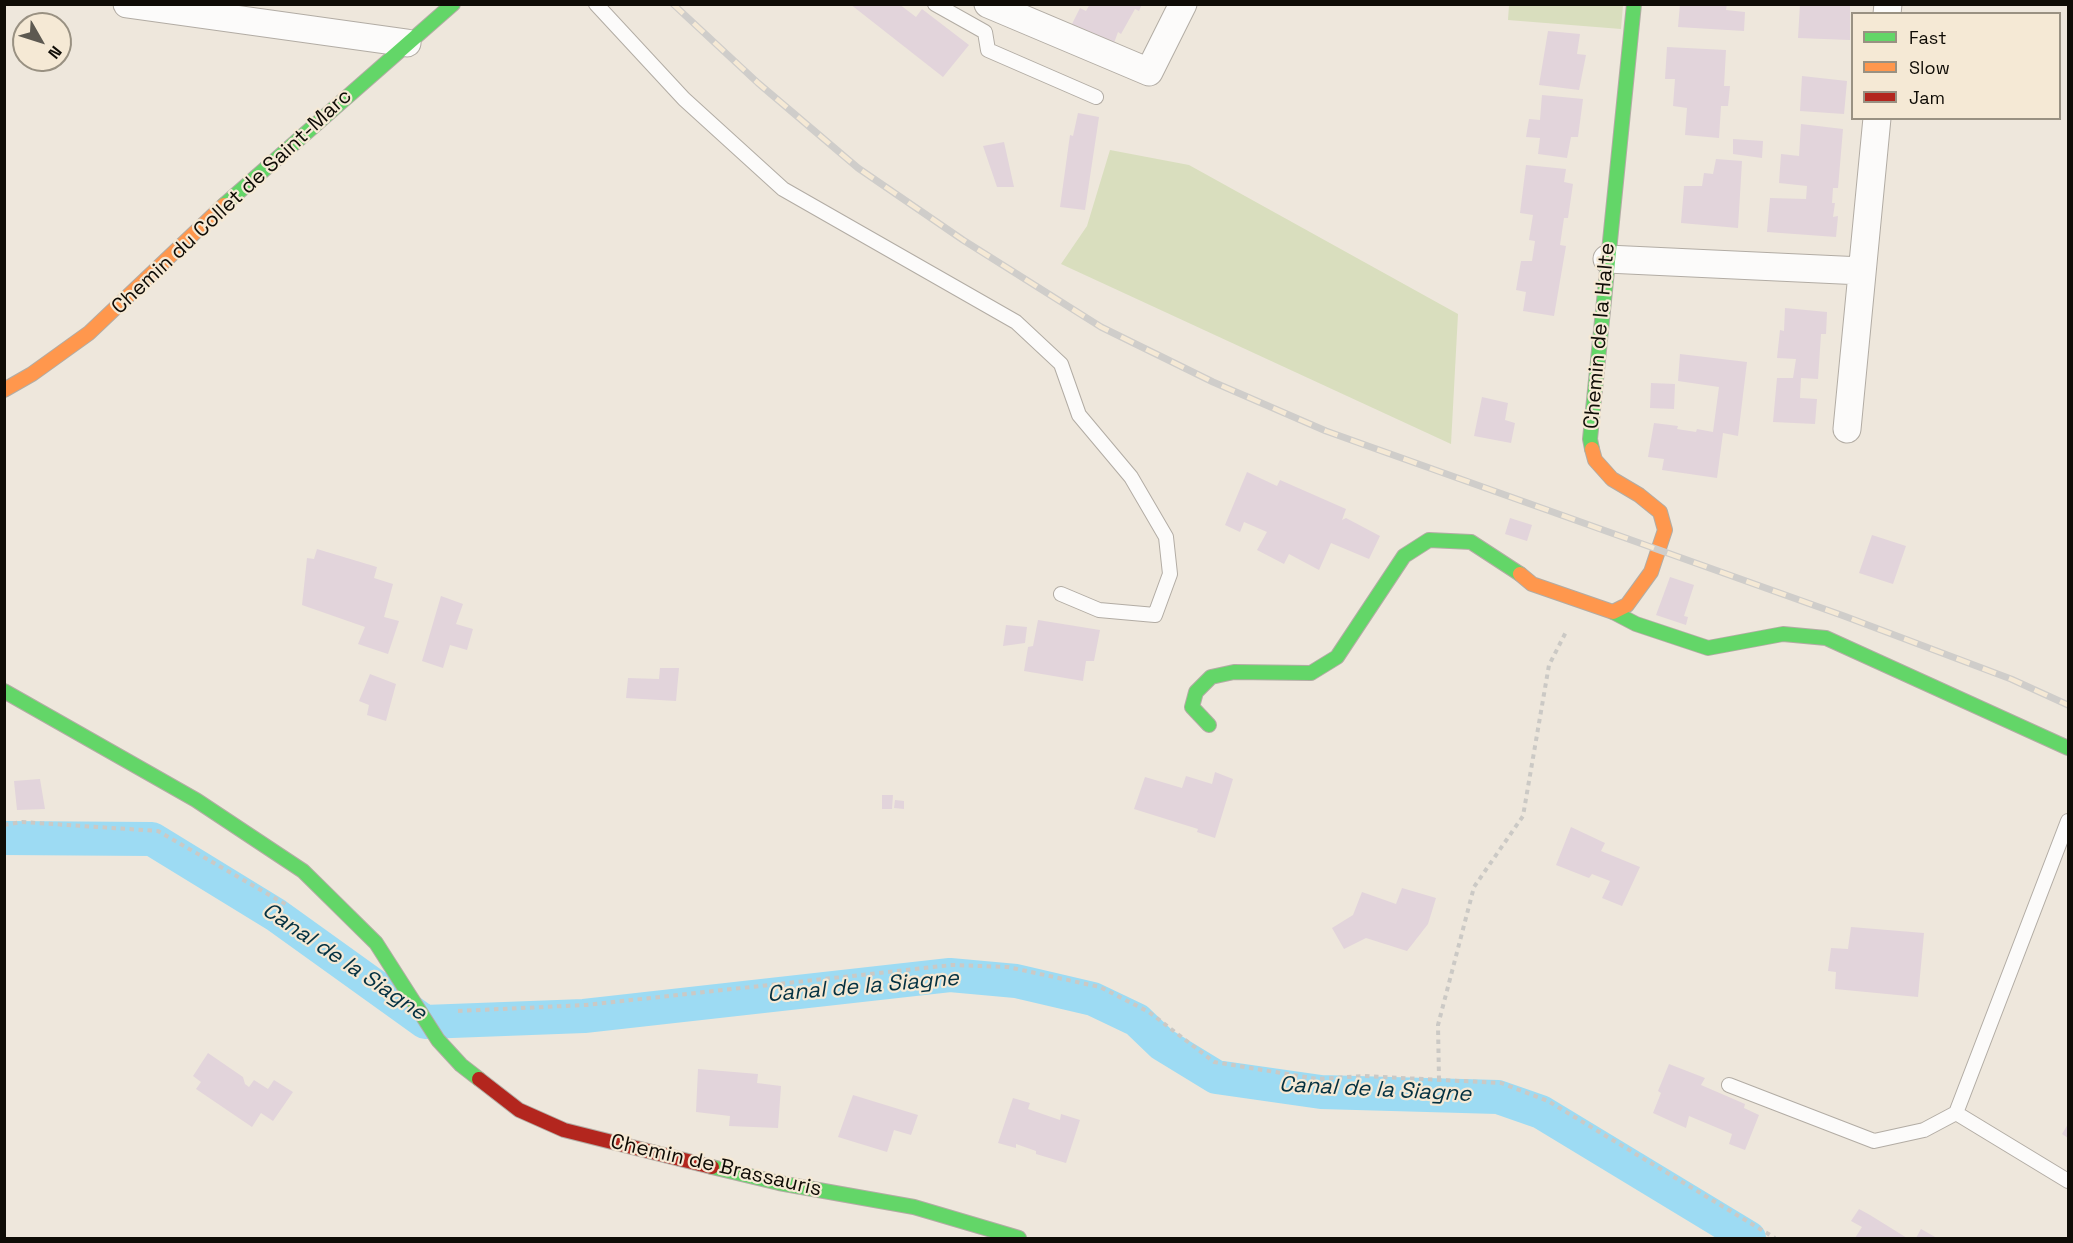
<!DOCTYPE html>
<style>
body{margin:0}
#map{position:relative;width:2073px;height:1243px;overflow:hidden;background:#eee7dc;font-family:"Space Grotesk",sans-serif}
canvas{display:block}
.frame{position:absolute;inset:0;border:6px solid #0f0c06;pointer-events:none}
.legend{position:absolute;left:1851px;top:12px;width:210px;height:108px;box-sizing:border-box;background:#f5e9d5;border:2px solid #999182;margin:0;padding:8px 10px;list-style:none;font-size:18px;color:#0f0c06}
.legend li{display:flex;align-items:center;gap:12px;height:30px}
.legend b{width:30px;border:2px solid #999182}
.north{position:absolute;left:12px;top:12px;width:60px;height:60px;box-sizing:border-box;background:#f5e9d5;border:2px solid #999182;border-radius:50%;rotate:129deg;font-size:16px;font-weight:700;line-height:24px;text-align:center;color:#0f0c06}
.north::after{content:'';display:block;margin:auto;width:21px;height:27px;background:#5d5951;clip-path:polygon(50% 0,100% 100%,50% 72%,0 100%)}
</style>
<div id="map">
<canvas width="2073" height="1243"></canvas>
<div class="frame"></div>
<ul class="legend">
<li><b style="height:8px;background:#63d668"></b>Fast</li>
<li><b style="height:8px;background:#ff974d"></b>Slow</li>
<li><b style="height:8px;background:#b3261e"></b>Jam</li>
</ul>
<div class="north">N</div>
</div>
<script>
const g = document.querySelector('canvas').getContext('2d');
g.lineJoin = 'round';
function paint(path, color) { g.fillStyle = color; g.fill(path, 'evenodd'); }
const toPath = rows => new Path2D(rows.map(r => 'M' + r).join(''));
function strokePath(path, color, width, dash) { g.strokeStyle = color; g.lineWidth = width; g.lineCap = dash ? 'butt' : 'round'; g.setLineDash(dash || []); g.stroke(path); }
function drawText(font, color, halo, rows, align = 'center') {
  g.font = font + ' "Space Grotesk",sans-serif'; g.lineWidth = 4.5; g.setLineDash([]); g.textBaseline = 'middle'; g.strokeStyle = halo; g.fillStyle = color; for (const [text, x, y, turn = 0] of rows) {
    g.save(); g.translate(x, y); g.rotate((+turn || 0) * Math.PI / 180); g.textAlign = isNaN(turn) ? turn : align; if (halo) g.strokeText(text, 0, 0); g.fillText(text, 0, 0); g.restore();
  }
}
paint(toPath([
 [1509,5,1623,5,1621,29,1508,20],
 [1110,150,1189,165,1458,314,1451,444,1061,264,1087,226]
]), '#d9debe');
strokePath(toPath([
 [4,838,152,839,276,915,425,1022,584,1016,950,975,1016,981,1093,999,1137,1020,1162,1044,1216,1077,1321,1092,1498,1097,1541,1112,1749,1238]
]), '#9ddbf3', 34);
paint(toPath([
 [850,4,899,4,916,17,922,9,969,45,943,77],
 [1090,4,1142,4,1139,11,1135,9,1121,34,1118,32,1113,46,1072,24,1080,8,1086,11],
 [1680,4,1727,4,1726,10,1745,12,1744,31,1678,27],
 [1800,4,1850,4,1850,40,1798,38],
 [1548,31,1580,34,1577,54,1586,55,1579,90,1539,85],
 [1667,47,1726,50,1724,86,1730,86,1728,106,1721,106,1719,138,1685,135,1687,108,1673,106,1675,79,1665,79],
 [1802,76,1847,81,1844,114,1800,111],
 [1542,95,1583,99,1578,137,1571,137,1567,158,1538,154,1540,138,1526,137,1529,119,1540,120],
 [1078,113,1099,117,1085,210,1060,207,1070,135,1073,136],
 [1801,124,1843,129,1838,188,1833,188,1832,203,1835,203,1833,217,1838,216,1836,237,1767,232,1770,198,1806,199,1807,186,1779,183,1781,154,1799,156],
 [1733,139,1763,141,1762,158,1733,154],
 [1004,142,1014,187,997,187,983,146],
 [1716,159,1742,161,1738,228,1681,223,1684,186,1702,186,1704,173,1713,174],
 [1526,165,1566,169,1564,182,1573,184,1568,218,1564,218,1560,245,1566,246,1554,316,1523,311,1526,292,1516,290,1521,261,1532,261,1535,241,1529,240,1533,215,1520,213],
 [1785,308,1827,312,1826,334,1821,334,1818,379,1801,378,1800,398,1817,399,1815,424,1773,422,1777,378,1793,378,1796,359,1777,358,1780,330,1784,331],
 [1680,354,1747,362,1738,436,1723,433,1717,478,1662,470,1664,459,1648,457,1654,423,1678,426,1677,429,1696,432,1697,429,1713,432,1719,387,1678,381],
 [1651,383,1675,384,1674,409,1650,408],
 [1482,397,1508,403,1505,420,1515,423,1511,443,1474,436],
 [1247,472,1277,486,1280,480,1346,509,1342,520,1346,518,1380,536,1369,559,1331,543,1319,570,1289,554,1284,564,1257,550,1267,532,1244,522,1240,532,1225,525],
 [1510,518,1532,525,1527,541,1505,534],
 [1872,535,1906,546,1893,584,1859,573],
 [317,549,377,567,374,578,393,584,384,617,399,621,388,654,358,644,365,627,302,605,307,558,314,559],
 [1670,577,1694,585,1684,616,1688,617,1686,625,1656,615],
 [441,596,463,604,456,624,473,629,467,650,450,645,443,668,422,661],
 [1038,620,1100,630,1094,661,1086,661,1083,681,1024,671,1028,647,1033,646],
 [1006,625,1027,627,1025,643,1003,646],
 [660,668,679,668,676,701,626,698,628,678,659,679],
 [370,674,396,684,386,721,367,715,369,705,359,701],
 [1215,772,1233,779,1215,838,1197,832,1198,829,1134,809,1145,777,1182,788,1186,776,1212,784],
 [40,779,45,809,17,810,14,781],
 [882,795,893,795,892,809,882,809],
 [895,800,904,801,904,809,894,808],
 [1571,827,1605,843,1601,851,1640,867,1622,906,1602,898,1610,881,1592,874,1589,878,1556,865],
 [1402,888,1436,898,1428,924,1407,951,1366,938,1344,949,1332,928,1353,915,1362,892,1396,904],
 [1851,927,1924,933,1918,997,1835,989,1836,972,1828,971,1831,948,1848,949],
 [208,1053,243,1077,245,1084,249,1087,254,1080,268,1089,274,1080,293,1092,273,1121,261,1113,252,1127,196,1089,201,1082,193,1076],
 [1669,1064,1705,1078,1701,1085,1745,1104,1744,1108,1759,1115,1745,1150,1729,1144,1732,1134,1689,1116,1686,1128,1653,1113,1661,1093,1658,1091],
 [698,1069,758,1074,757,1083,781,1086,778,1128,729,1126,730,1116,696,1112],
 [853,1095,918,1115,911,1135,894,1130,887,1152,838,1137],
 [1013,1098,1030,1103,1028,1109,1060,1120,1061,1114,1080,1120,1066,1163,1036,1154,1036,1151,1016,1144,1016,1148,998,1143],
 [2068,1124,2068,1138,2062,1134],
 [1859,1209,1870,1215,1907,1238,1855,1238,1862,1227,1851,1221],
 [1921,1229,1937,1238,1916,1238]
]), '#e2d4db');
const lane = toPath([
 [596,4,684,99,783,189,1016,322,1061,364,1079,415,1131,477,1166,537,1170,574,1155,615,1099,610,1061,594],
 [935,4,985,32,988,50,1096,97],
 [1729,1085,1874,1141,1924,1130,1956,1113,2068,821],
 [1956,1113,2068,1181]
]);
const street = toPath([
 [127,4,407,43],
 [988,4,1149,72,1183,4],
 [1887,14,1888,4],
 [1607,259,1862,271],
 [1847,429,1877,118]
]);
const fast = toPath([
 [224,205,453,4],
 [1592,449,1590,439,1634,4],
 [1613,612,1636,624,1708,648,1783,634,1826,638,2068,748],
 [4,691,196,800,303,871,376,943,438,1040,461,1065,479,1079],
 [1209,725,1192,707,1196,692,1211,677,1234,672,1311,673,1337,657,1404,556,1429,540,1471,542,1520,574],
 [712,1167,779,1183,914,1207,1019,1238]
]);
const slow = toPath([
 [4,390,32,374,89,333,224,205],
 [1520,574,1532,584,1613,612,1627,605,1651,572,1665,530,1660,512,1639,495,1612,479,1595,460,1592,449]
]);
const jam = toPath([
 [479,1079,519,1110,564,1130,712,1167]
]);
strokePath(lane, '#b2aca4', 16);
strokePath(street, '#b2aca4', 29);
strokePath(fast, '#b2aca4', 16);
strokePath(slow, '#b2aca4', 16);
strokePath(jam, '#b2aca4', 16);
strokePath(toPath([
 [4,825,22,822,158,831,287,905],
 [458,1011,586,1005,952,965,1008,967,1100,987,1149,1012,1214,1062,1318,1079,1363,1076,1501,1083,1548,1101,1775,1238],
 [1439,1080,1438,1025,1474,887,1523,816,1549,665,1567,630]
]), '#cbc9c5', 4, [4.5, 4.5]);
strokePath(lane, '#fcfbfa', 14);
strokePath(street, '#fcfbfa', 27);
strokePath(fast, '#63d668', 14);
strokePath(slow, '#ff974d', 14);
strokePath(jam, '#b3261e', 14);
const rail = toPath([
 [673,4,758,83,858,168,963,240,1101,327,1213,382,1326,431,1844,616,2011,679,2068,705]
]);
strokePath(rail, '#cfcdca', 7);
strokePath(rail, '#f5e9d5', 4.5, [14]);
drawText('21px', '#0f0c06', '#f5e9d5', [
 ["Chemin du Collet de Saint-Marc",232,202,-43],
 ["Chemin de la Halte",1600,336,-85],
 ["Chemin de Brassauris",716,1166,13]
]);
drawText('italic 22px', '#043141', '#f5e9d5', [
 ["Canal de la Siagne",344,962,34],
 ["Canal de la Siagne",863,987,-5],
 ["Canal de la Siagne",1375,1090,3]
]);
</script>
